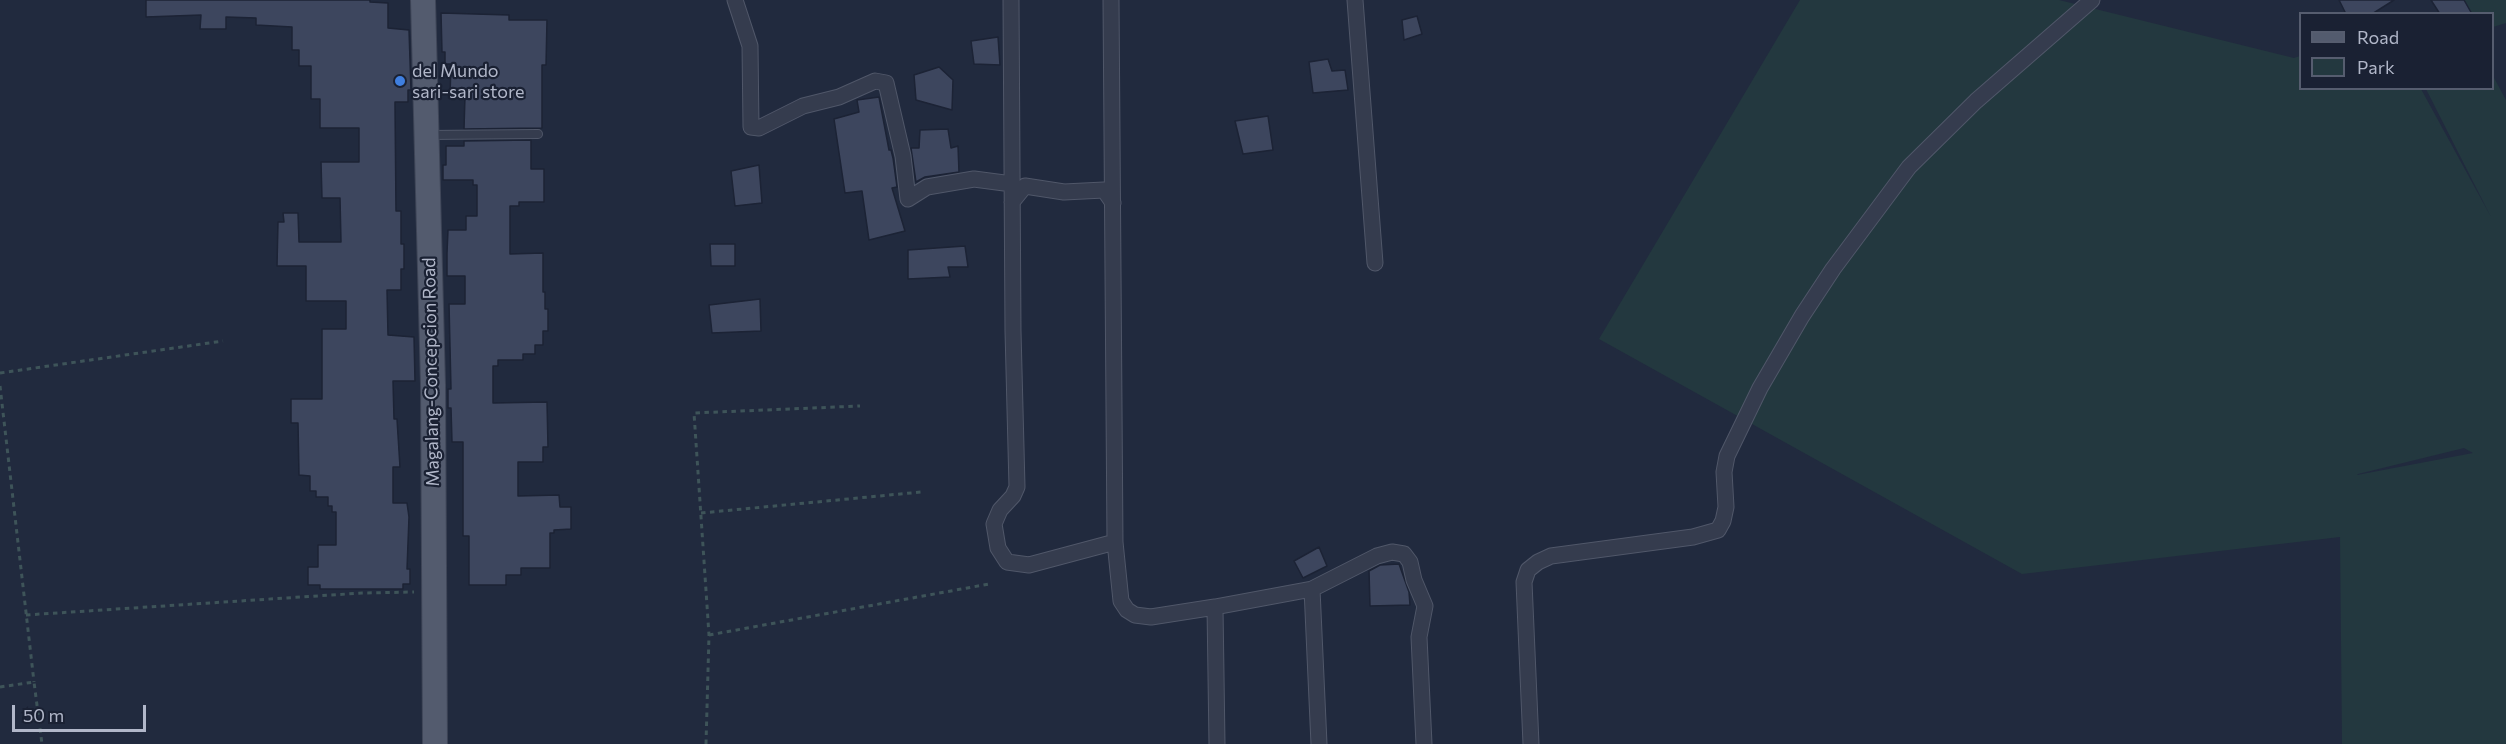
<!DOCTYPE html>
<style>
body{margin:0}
#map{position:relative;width:2506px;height:744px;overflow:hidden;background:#212a3e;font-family:Commissioner,sans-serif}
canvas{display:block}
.legend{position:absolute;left:2299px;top:12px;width:195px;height:78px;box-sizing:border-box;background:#1a2133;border:2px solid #565d6f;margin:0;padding:8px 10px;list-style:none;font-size:18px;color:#b1b7c9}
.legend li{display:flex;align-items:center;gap:12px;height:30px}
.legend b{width:30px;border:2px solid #565d6f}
.scale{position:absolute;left:12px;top:705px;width:134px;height:27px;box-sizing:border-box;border:3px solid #b1b7c9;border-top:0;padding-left:8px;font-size:18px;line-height:21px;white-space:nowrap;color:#b1b7c9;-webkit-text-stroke:4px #1a2133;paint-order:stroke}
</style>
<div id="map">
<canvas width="2506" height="744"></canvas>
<ul class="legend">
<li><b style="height:8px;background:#535b6e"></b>Road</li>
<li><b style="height:16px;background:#23383f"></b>Park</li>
</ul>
<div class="scale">50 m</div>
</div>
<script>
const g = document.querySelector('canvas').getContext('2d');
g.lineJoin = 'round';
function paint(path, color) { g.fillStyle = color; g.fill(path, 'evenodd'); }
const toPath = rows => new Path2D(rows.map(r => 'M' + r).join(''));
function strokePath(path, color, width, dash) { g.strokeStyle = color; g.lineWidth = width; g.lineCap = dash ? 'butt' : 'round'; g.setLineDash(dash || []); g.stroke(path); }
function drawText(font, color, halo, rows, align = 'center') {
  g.font = font + ' Commissioner,sans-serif'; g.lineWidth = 4.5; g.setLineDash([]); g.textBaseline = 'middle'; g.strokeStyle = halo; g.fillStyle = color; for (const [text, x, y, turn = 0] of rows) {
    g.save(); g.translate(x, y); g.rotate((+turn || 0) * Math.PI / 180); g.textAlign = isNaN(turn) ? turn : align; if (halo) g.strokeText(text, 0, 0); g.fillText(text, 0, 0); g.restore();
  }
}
paint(toPath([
 [1800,0,2059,0,2294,58,2300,56,2300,88,2421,89,2491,217,2426,89,2492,88,2493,76,2506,100,2506,744,2342,744,2340,537,2022,574,1599,339],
 [2464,448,2473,453,2357,475,2358,474],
 [2444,0,2506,0,2506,23,2493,27,2492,14,2454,13]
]), '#23383f');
const building = toPath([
 [146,0,370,0,370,2,388,3,388,28,409,30,411,90,408,90,408,102,395,102,395,105,396,211,401,211,401,244,404,244,404,269,401,269,401,290,387,290,388,335,414,337,415,381,393,381,394,419,397,419,400,467,393,467,393,503,407,503,409,517,407,569,410,569,410,584,403,584,403,589,320,589,320,585,308,585,308,567,318,567,318,545,336,545,336,512,332,512,332,506,328,506,328,497,316,497,316,491,310,491,310,476,299,475,298,423,291,423,291,399,322,399,322,329,346,329,346,301,306,301,306,266,277,266,278,222,284,222,283,213,298,213,299,242,341,242,340,198,322,198,321,162,359,162,359,128,320,128,320,99,311,99,311,66,299,66,299,50,292,50,292,27,256,25,256,18,226,17,226,29,200,29,201,15,146,17,146,0],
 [2339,0,2394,0,2372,14,2346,14,2339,0],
 [2431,0,2464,0,2472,14,2440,14,2431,0],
 [441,13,509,15,509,20,547,20,546,65,542,65,542,128,464,129,465,96,450,96,451,64,445,64,445,52,442,52,441,13],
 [1417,16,1422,34,1404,40,1402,20,1417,16],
 [998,37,1000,65,974,64,971,41,998,37],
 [1328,59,1332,71,1345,70,1348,90,1313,93,1309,62,1328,59],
 [939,67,953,80,952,110,916,100,914,75,939,67],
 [879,97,889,150,891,150,893,158,897,187,892,188,905,231,869,240,862,191,845,193,834,119,859,112,857,100,879,97],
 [1268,116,1273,150,1243,154,1235,121,1268,116],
 [948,129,951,148,958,146,959,172,925,177,916,182,911,148,919,148,920,130,948,129],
 [531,140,531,169,544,169,544,202,519,202,519,206,510,206,510,254,543,253,543,292,545,292,545,309,548,309,548,331,543,331,543,345,535,345,535,354,523,354,523,360,498,360,498,366,493,366,493,403,547,402,548,447,543,447,543,462,518,462,518,496,559,495,560,507,571,507,571,529,554,530,554,533,550,533,550,568,521,568,521,575,506,575,506,585,469,585,469,536,463,536,463,442,452,442,451,408,448,408,448,389,451,389,449,304,465,304,465,276,447,276,447,253,448,230,466,230,466,216,477,216,477,185,473,185,473,180,443,180,443,165,446,165,446,146,464,146,464,141,531,140],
 [759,165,762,203,735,206,731,171,759,165],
 [710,244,735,244,735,266,711,266,710,244],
 [965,246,968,267,948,267,950,277,908,279,908,250,965,246],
 [760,299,761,331,712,333,709,305,760,299],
 [1319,547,1327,566,1303,578,1294,561,1319,547],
 [1399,564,1409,592,1410,605,1370,606,1369,571,1380,565,1399,564]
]);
paint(building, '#3d465e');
strokePath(building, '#1c2335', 1.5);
const service = toPath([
 [428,135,538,134]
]);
const minor = toPath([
 [735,0,750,46,751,127,759,128,803,106,839,97,875,81,886,83,903,156,908,199,927,187,974,179,1012,184],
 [1011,0,1013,331,1017,487,1013,496,1000,510,994,524,998,548,1007,562,1029,565,1115,542],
 [1111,0,1115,542,1121,601,1127,610,1135,615,1151,617,1215,607],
 [1355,0,1375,263],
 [1012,202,1025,186,1064,192,1104,190,1113,203],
 [1312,589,1319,744],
 [1217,744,1215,607,1312,589,1377,556,1392,552,1404,554,1410,562,1414,580,1425,606,1419,637,1424,744],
 [1531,744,1524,582,1528,570,1538,562,1551,556,1693,537,1718,530,1723,521,1726,507,1724,472,1727,456,1760,388,1802,316,1833,269,1909,167,1976,101,2092,0]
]);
const primary = toPath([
 [423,0,433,385,435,744]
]);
strokePath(service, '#505769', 10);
strokePath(minor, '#505769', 17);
strokePath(primary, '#3e4557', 26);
strokePath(toPath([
 [0,373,223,341],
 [0,386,34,682],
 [701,513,921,492],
 [26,615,362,593,414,592],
 [709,635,989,584],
 [0,687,34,682,42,744],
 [706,744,709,635,694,413,860,406]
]), '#3e5459', 3, [4.5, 4.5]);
strokePath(service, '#353c4e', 8);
strokePath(minor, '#353c4e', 15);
strokePath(primary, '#535b6e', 24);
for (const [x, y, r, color] of [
 [400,81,6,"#3f7fe0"]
]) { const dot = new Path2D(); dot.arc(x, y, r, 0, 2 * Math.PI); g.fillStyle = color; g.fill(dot); strokePath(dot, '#1a2133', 2); }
drawText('18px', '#b1b7c9', '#1a2133', [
 ["del Mundo",412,71],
 ["sari-sari store",412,92]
], 'left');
drawText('18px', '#b1b7c9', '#1a2133', [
 ["Magalang-Concepcion Road",431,372,-91]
]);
</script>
